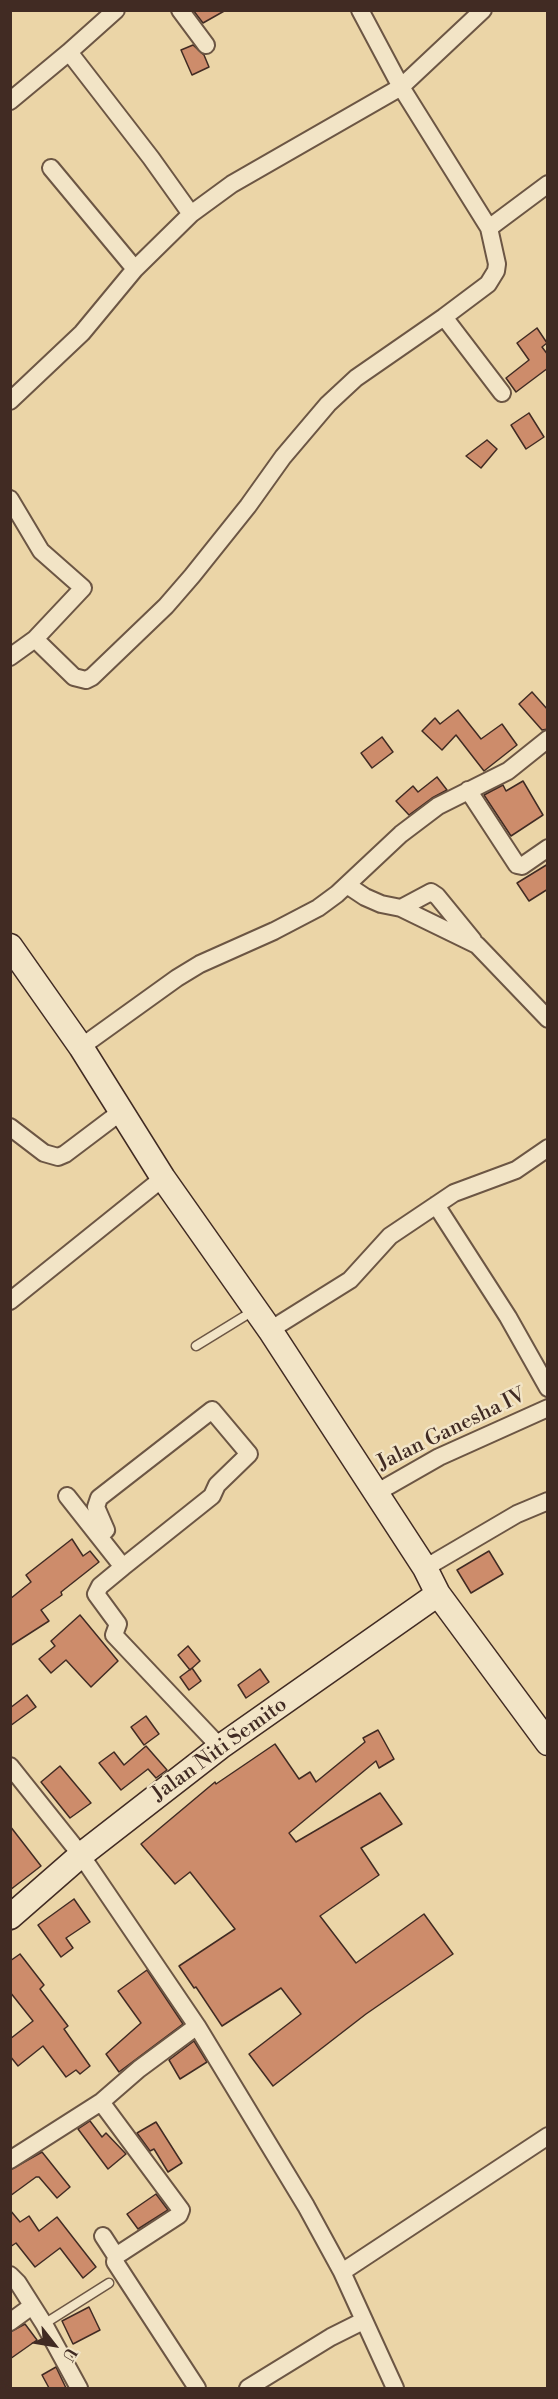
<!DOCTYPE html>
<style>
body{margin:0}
#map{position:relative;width:558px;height:2399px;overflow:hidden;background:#ebd5a7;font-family:"Libre Bodoni",serif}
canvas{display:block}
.frame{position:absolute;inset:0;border:12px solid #412b23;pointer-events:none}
.north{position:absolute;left:24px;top:2315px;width:60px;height:60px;-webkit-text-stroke:4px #f2e4c6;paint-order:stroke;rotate:121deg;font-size:16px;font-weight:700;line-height:24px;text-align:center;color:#412b23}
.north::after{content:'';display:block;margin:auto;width:21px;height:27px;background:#412b23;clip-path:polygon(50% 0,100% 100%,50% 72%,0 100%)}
</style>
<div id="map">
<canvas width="558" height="2399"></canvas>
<div class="frame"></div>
<div class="north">U</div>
</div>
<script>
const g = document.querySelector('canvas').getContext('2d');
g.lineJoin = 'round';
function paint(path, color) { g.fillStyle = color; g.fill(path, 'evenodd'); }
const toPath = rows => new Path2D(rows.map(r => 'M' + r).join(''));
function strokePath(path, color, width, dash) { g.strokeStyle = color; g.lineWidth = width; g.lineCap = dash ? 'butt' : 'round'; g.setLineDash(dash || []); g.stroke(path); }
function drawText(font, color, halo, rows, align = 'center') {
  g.font = font + ' "Libre Bodoni",serif'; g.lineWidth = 5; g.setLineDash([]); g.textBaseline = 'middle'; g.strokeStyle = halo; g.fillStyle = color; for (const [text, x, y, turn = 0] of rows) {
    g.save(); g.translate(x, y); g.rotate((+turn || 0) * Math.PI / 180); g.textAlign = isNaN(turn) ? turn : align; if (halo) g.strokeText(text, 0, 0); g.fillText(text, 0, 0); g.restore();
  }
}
const building = toPath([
 [193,10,226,10,203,23,193,10],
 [193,45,204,55,209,67,192,75,181,50,193,45],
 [537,328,547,343,542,347,548,355,548,368,516,392,506,378,529,360,517,343,537,328],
 [529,413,544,437,526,449,511,425,529,413],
 [487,440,497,449,481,468,466,456,487,440],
 [532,692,548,710,548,729,542,730,519,704,532,692],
 [458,710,481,739,502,724,517,745,484,771,456,735,442,750,422,731,435,718,440,724,458,710],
 [382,737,393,752,372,768,361,753,382,737],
 [437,777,447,790,432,798,409,815,396,801,413,786,418,792,437,777],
 [523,781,543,815,511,836,484,795,503,785,506,791,523,781],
 [548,864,548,889,529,901,517,883,548,864],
 [72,1539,83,1556,90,1551,99,1562,61,1592,62,1595,41,1610,49,1621,10,1646,10,1599,31,1582,26,1575,72,1539],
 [489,1551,503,1574,471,1593,457,1570,489,1551],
 [80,1615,118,1661,91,1687,66,1660,51,1673,39,1659,55,1646,51,1641,80,1615],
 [188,1646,200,1661,190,1670,178,1655,188,1646],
 [192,1668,201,1681,189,1690,180,1677,192,1668],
 [260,1669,269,1682,246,1698,238,1685,260,1669],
 [27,1695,36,1707,10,1726,10,1708,27,1695],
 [146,1716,159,1734,144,1745,131,1727,146,1716],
 [378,1730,394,1759,379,1768,376,1761,289,1833,296,1842,380,1793,402,1824,361,1848,379,1875,320,1916,356,1963,424,1914,453,1954,366,2014,273,2086,249,2054,301,2014,281,1988,222,2026,196,1987,194,1988,179,1966,235,1929,190,1872,175,1884,141,1844,215,1782,216,1784,275,1744,299,1779,310,1772,316,1782,365,1742,363,1738,378,1730],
 [146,1746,167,1770,156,1778,148,1769,121,1790,99,1763,114,1752,124,1765,146,1746],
 [60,1766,91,1803,70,1818,41,1782,60,1766],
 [10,1826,41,1866,10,1890,10,1826],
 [74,1899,90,1922,66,1938,73,1948,61,1957,38,1925,74,1899],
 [20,1954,44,1985,40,1989,68,2026,64,2029,90,2066,80,2074,76,2070,66,2077,43,2046,18,2066,10,2056,10,2039,33,2021,10,1992,10,1961,20,1954],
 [147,1970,183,2024,119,2072,106,2054,141,2023,118,1991,147,1970],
 [194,2041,207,2062,180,2079,169,2060,194,2041],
 [90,2121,102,2137,106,2133,126,2154,108,2169,78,2129,90,2121],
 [156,2122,182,2163,168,2172,154,2149,150,2151,137,2133,156,2122],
 [42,2152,70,2187,57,2198,39,2177,36,2177,10,2196,10,2170,42,2152],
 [156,2194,168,2210,138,2229,127,2214,156,2194],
 [10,2210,20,2222,29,2216,39,2231,57,2217,96,2267,83,2278,60,2248,35,2267,16,2243,10,2247,10,2210],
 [89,2307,100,2330,73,2344,62,2321,89,2307],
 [25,2324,37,2340,10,2359,10,2332,25,2324],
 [56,2367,66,2388,49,2388,42,2375,56,2367]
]);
paint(building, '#cd8c6b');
strokePath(building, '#412b23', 1.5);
const lane = toPath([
 [196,1346,253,1311],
 [44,2324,109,2283]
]);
const street = toPath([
 [180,10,206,45],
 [360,10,401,87,489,228,548,184],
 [69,52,116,10],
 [10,101,69,52,151,158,191,214],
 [51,168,135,269],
 [444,317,502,393],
 [10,401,82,333,135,269,191,214,232,184,401,87,483,10],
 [10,499,41,551,83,588,35,639],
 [10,657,35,639,74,677,86,680,92,677,166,606,192,576,248,506,283,457,328,404,356,378,444,317,488,284,496,271,497,264,489,228],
 [468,790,517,865,522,866,548,848],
 [347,885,365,897,381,904,401,908,477,945,548,1019],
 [401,908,431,892,437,896,473,940],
 [81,1047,177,978,200,964,274,931,318,908,337,894,401,834,438,806,508,771,548,739],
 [10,1127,44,1153,58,1157,65,1154,122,1111],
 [436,1205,508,1317,548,1388],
 [10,1301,163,1178],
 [270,1330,350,1280,390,1236,454,1193,516,1170,548,1148],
 [376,1493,439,1457,548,1408],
 [67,1496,123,1567,212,1496,217,1485,249,1454,212,1410,99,1498,96,1507,106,1530,99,1536],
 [123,1567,100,1586,96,1594,118,1624,114,1635,220,1747],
 [425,1568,517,1514,548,1501],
 [10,1766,81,1855,197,2026,306,2206,342,2272,395,2388],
 [101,2102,181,2210,179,2215,116,2256,115,2262,197,2388],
 [10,2160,101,2102,139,2069,197,2026],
 [103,2236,116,2256],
 [342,2272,548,2136],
 [10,2275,18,2283,44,2324,79,2388],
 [10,2322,32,2306],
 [248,2388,331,2337,363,2321]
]);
const secondary = toPath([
 [10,946,81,1047,163,1178,270,1330,425,1568,438,1594,548,1743],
 [10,1917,81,1855,220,1747,438,1594]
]);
strokePath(lane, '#6c5644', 11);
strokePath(street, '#6c5644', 20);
strokePath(secondary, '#412b23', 27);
strokePath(lane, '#f2e4c6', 8);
strokePath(street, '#f2e4c6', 16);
strokePath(secondary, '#f2e4c6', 24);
drawText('21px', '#412b23', '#f2e4c6', [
 ["Jalan Ganesha IV",452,1430,-26],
 ["Jalan Niti Semito",220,1750,-36]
]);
</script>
